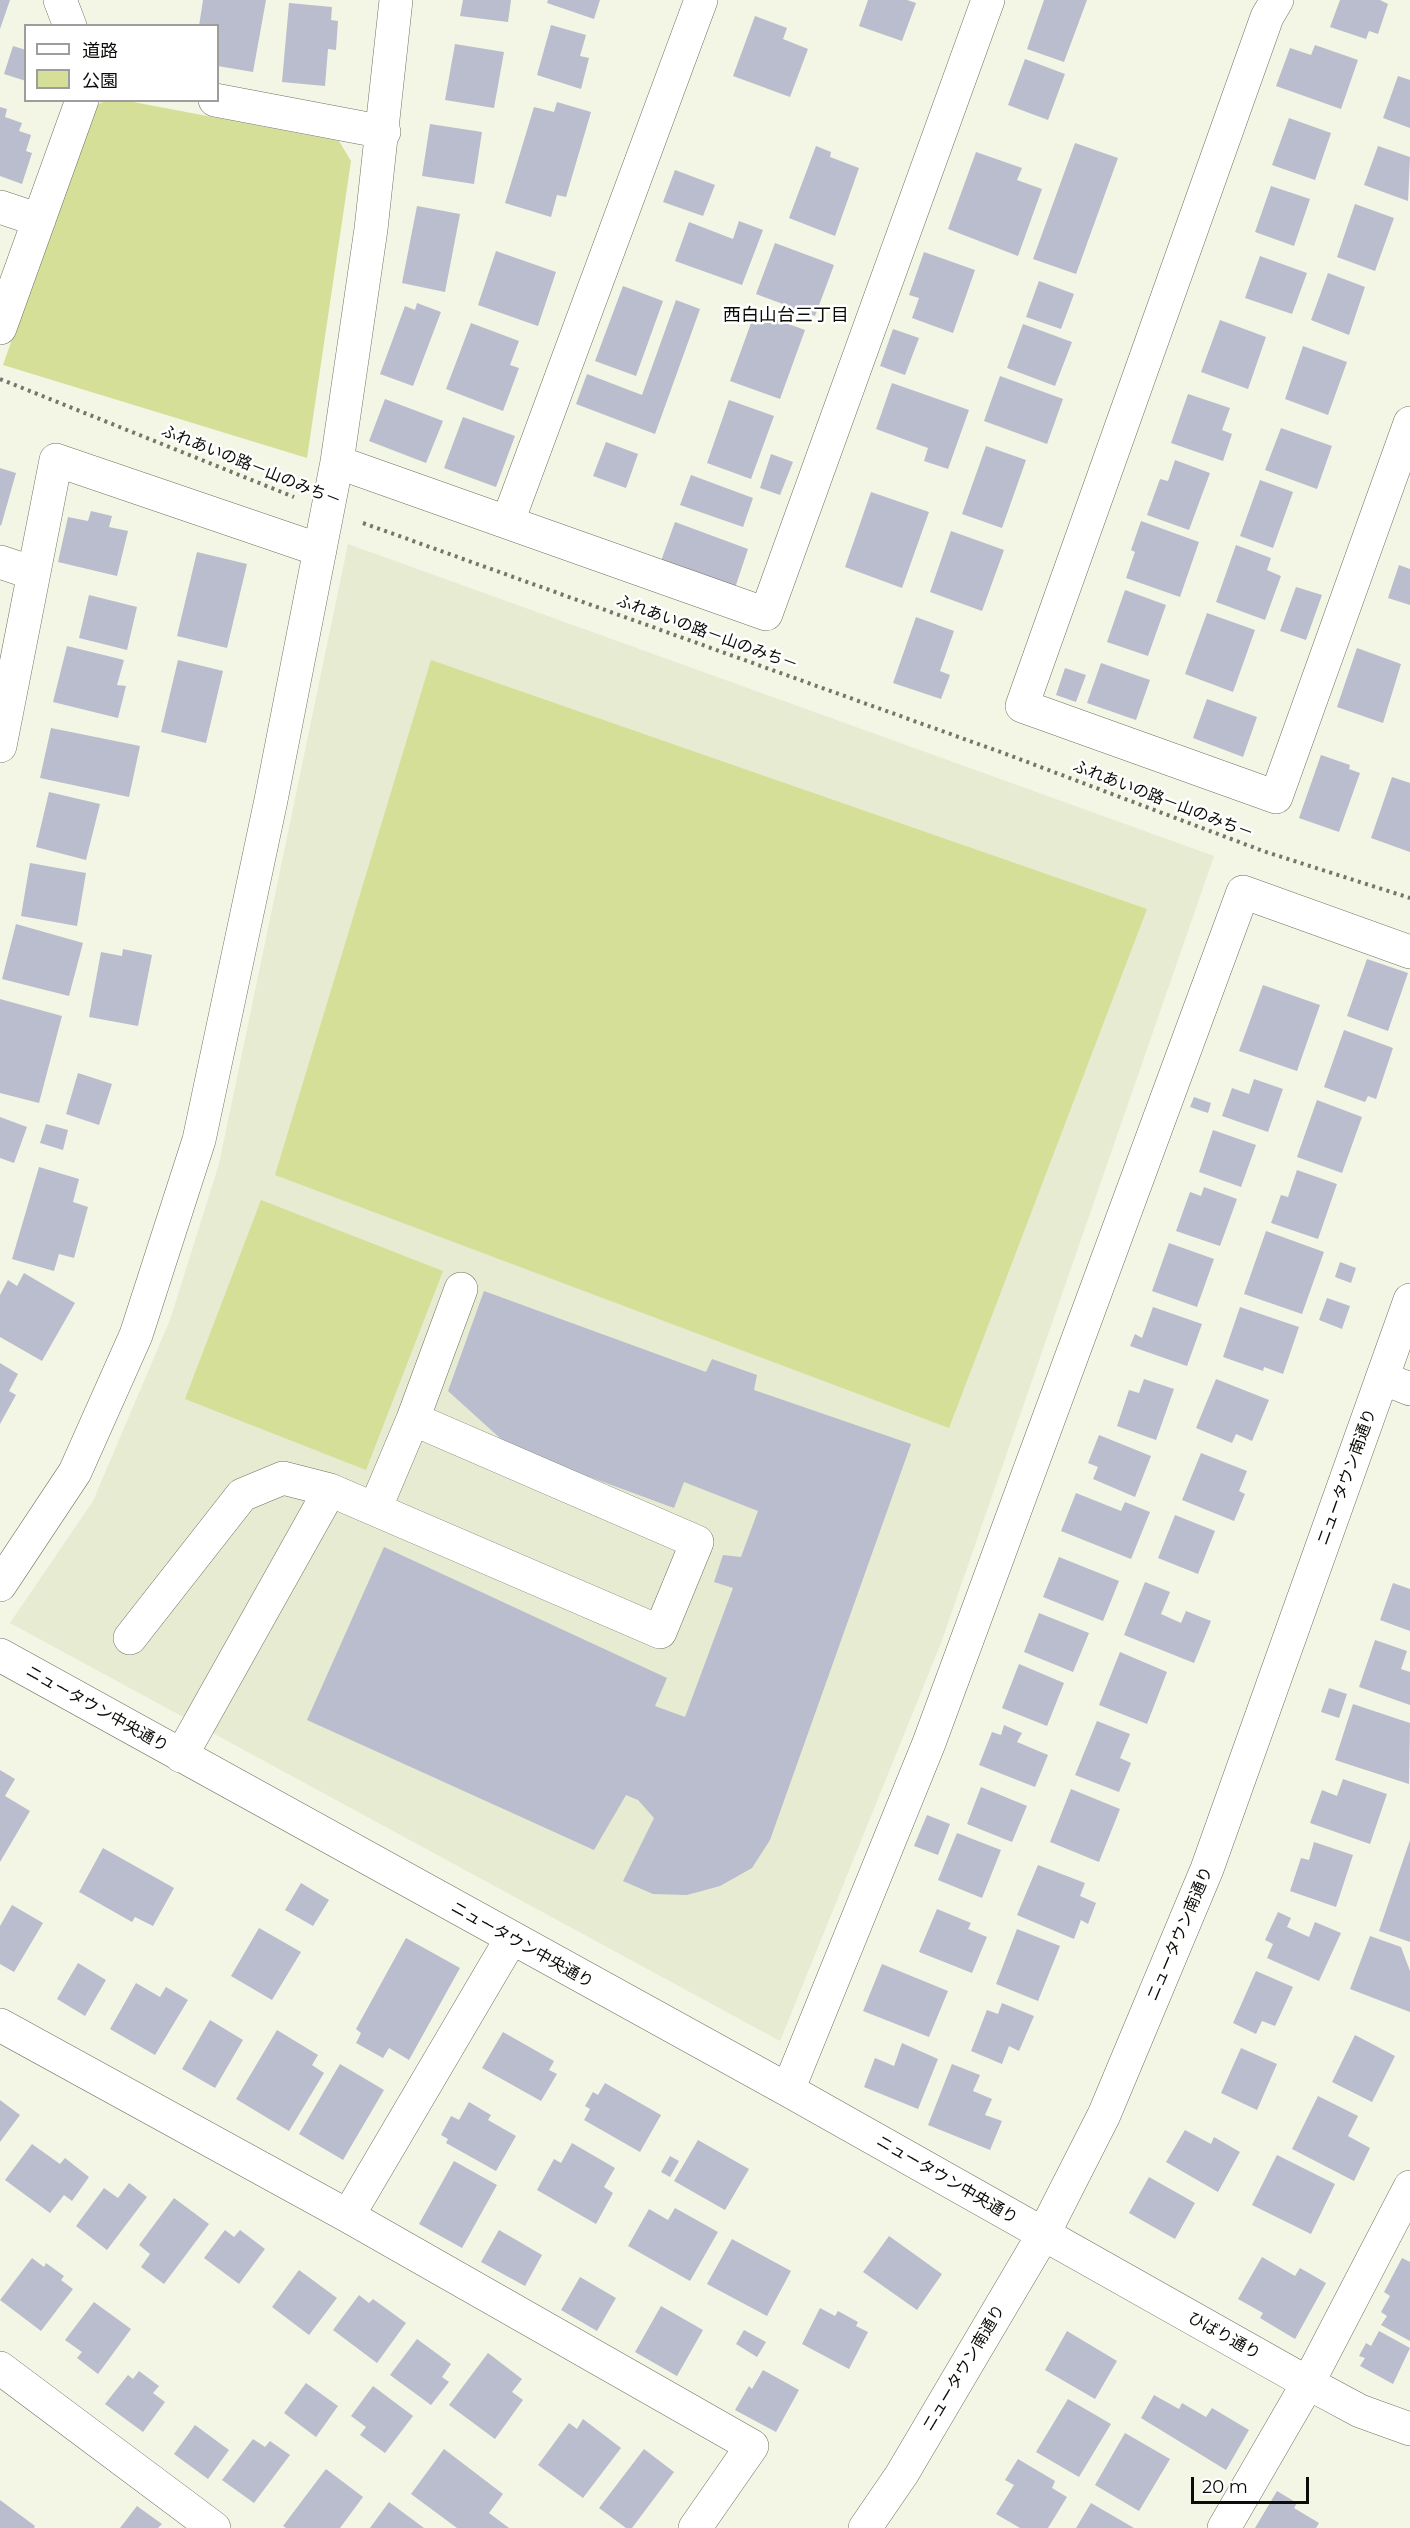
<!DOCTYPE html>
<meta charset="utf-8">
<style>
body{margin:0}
#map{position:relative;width:1410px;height:2528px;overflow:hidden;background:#f3f6e4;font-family:Montserrat,"Noto Sans JP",sans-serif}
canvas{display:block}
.legend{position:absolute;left:24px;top:24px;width:195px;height:78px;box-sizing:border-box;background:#fff;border:2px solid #9d9e9c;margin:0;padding:8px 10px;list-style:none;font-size:18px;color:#0b0c07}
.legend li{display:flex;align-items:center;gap:12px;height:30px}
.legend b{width:30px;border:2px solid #9d9e9c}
.scale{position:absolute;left:1191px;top:2477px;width:118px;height:27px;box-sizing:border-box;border:3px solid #0b0c07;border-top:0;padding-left:8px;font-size:18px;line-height:21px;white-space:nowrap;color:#0b0c07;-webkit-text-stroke:4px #fff;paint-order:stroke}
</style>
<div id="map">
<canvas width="1410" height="2528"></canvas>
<ul class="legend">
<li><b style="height:8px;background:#fff"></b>道路</li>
<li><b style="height:16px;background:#d5df97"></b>公園</li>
</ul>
<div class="scale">20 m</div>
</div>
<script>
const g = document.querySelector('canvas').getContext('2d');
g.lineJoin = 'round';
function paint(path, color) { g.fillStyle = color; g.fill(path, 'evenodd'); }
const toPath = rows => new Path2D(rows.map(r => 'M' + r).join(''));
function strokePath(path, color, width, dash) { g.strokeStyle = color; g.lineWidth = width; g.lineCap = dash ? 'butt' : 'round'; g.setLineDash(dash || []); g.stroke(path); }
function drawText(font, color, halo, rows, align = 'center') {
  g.font = font + ' Montserrat,"Noto Sans JP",sans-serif'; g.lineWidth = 5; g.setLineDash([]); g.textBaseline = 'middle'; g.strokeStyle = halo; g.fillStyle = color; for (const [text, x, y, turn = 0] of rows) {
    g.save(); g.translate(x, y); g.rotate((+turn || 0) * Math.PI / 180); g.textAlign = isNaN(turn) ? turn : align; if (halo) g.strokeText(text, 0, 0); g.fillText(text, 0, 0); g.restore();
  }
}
paint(toPath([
 [348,544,1214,856,941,1643,780,2041,10,1623,93,1501,170,1320,219,1164]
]), '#e6ebd2');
paint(toPath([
 [105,101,128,101,339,141,351,161,307,458,3,365,93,107],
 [431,660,1147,909,949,1428,275,1175],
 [261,1200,443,1271,366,1470,185,1399]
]), '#d5df97');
paint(toPath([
 [0,0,10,0,0,29],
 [203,0,266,0,253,72,218,66,218,26,199,26],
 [463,0,511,0,508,22,460,16],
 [548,0,600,0,594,19,547,3],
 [868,0,907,0,916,3,902,41,859,26],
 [1044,0,1087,0,1064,62,1027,49],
 [1340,0,1380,0,1388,4,1378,34,1369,31,1366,39,1330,27],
 [289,3,332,7,331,20,338,21,336,50,328,49,325,86,282,82],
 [755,16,787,28,783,39,808,49,790,97,733,76],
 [551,25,586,35,580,56,589,58,581,89,537,75],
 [455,44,504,52,494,108,445,100],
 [1315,45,1358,60,1341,109,1276,86,1290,48,1311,55],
 [13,46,26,50,26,81,4,74],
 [1025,59,1065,74,1048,120,1008,105],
 [1398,76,1410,80,1410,128,1383,118],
 [557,102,591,112,566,197,557,195,551,217,505,203,534,107,554,112],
 [0,107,7,109,5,117,22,123,19,131,31,135,26,151,32,153,22,184,0,176],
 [1289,118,1331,133,1315,180,1272,165],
 [430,124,482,132,474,184,422,176],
 [1075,143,1118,158,1076,274,1033,259],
 [816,146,831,152,830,157,859,168,835,236,789,218],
 [1378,146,1410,157,1408,201,1364,185],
 [976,152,1022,168,1017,180,1042,189,1018,256,948,229],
 [675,170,715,185,703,216,663,202],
 [1271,186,1310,199,1294,246,1255,232],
 [1355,204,1394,218,1375,271,1337,257],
 [417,206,460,214,445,292,402,283],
 [739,221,763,230,742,285,675,261,689,222,733,239],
 [775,243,834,265,815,316,756,294],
 [496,251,556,272,538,326,478,305],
 [924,252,975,270,953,333,912,318,919,298,909,295],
 [1260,256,1307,273,1292,314,1245,298],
 [1328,273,1365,287,1349,335,1311,320],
 [1039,281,1074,294,1061,329,1026,317],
 [623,286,663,301,636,376,595,361],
 [676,300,700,309,655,434,576,404,587,374,642,395],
 [417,303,441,312,413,386,380,374,405,306,415,310],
 [755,312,805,330,780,399,730,381],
 [1220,320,1266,337,1248,389,1201,372],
 [471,323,519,341,510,365,519,368,503,411,446,389],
 [1023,324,1072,342,1055,386,1007,368],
 [893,329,919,338,905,375,880,366],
 [1303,346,1347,362,1328,415,1285,399],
 [1000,376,1063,399,1047,444,984,421],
 [892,383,969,410,948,469,924,461,928,448,876,429],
 [1188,394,1230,408,1222,430,1232,434,1223,461,1171,443],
 [385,399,443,421,426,463,369,441],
 [729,400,774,416,751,479,707,463],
 [463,417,515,436,496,487,444,468],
 [1281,428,1332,446,1317,489,1265,470],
 [606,442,638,454,626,488,593,476],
 [986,446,1026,460,1002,528,962,514],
 [771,454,793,462,780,495,760,488],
 [1175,460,1210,473,1189,530,1147,515,1160,479,1168,481],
 [0,468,16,473,1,526,0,525],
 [691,475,753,498,743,527,680,505],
 [1260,480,1293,492,1273,548,1240,536],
 [871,492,929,512,902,588,845,567],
 [91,511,112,516,109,527,128,531,117,576,58,562,68,517,88,521],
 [1141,521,1199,542,1180,597,1126,578,1135,552,1131,550],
 [675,522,748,549,735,588,661,561],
 [951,531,1004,550,982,611,930,592],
 [1236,545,1271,558,1267,570,1281,576,1265,620,1216,602],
 [197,552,247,564,227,648,177,636],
 [1399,565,1410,569,1410,605,1388,598],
 [1296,587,1322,595,1306,640,1280,631],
 [1125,590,1166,605,1148,656,1107,642],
 [89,595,137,607,127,650,79,638],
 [1207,613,1255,630,1233,692,1185,674],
 [916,617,954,631,940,671,950,675,941,699,893,683],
 [67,646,124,660,117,685,126,686,118,718,53,702],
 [1357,648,1401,664,1383,723,1337,707],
 [178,660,223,671,206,743,161,732],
 [1101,663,1150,680,1136,720,1087,703],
 [1065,668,1086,675,1076,702,1056,695],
 [1207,699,1257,717,1243,757,1193,738],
 [51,728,140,746,129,797,40,778],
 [1321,755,1350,765,1349,769,1360,773,1339,832,1299,818],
 [1392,777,1410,783,1410,852,1371,838],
 [49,792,100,804,86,860,36,847],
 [30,863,86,873,77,926,21,916],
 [16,924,83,943,69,996,2,979],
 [123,949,152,955,138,1026,89,1017,101,952,122,956],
 [1367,959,1408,973,1388,1031,1347,1016],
 [1263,985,1320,1005,1297,1071,1239,1051],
 [0,999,62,1016,39,1103,0,1093],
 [1344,1030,1393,1048,1376,1099,1368,1096,1365,1102,1324,1087],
 [78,1073,112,1084,99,1125,66,1114],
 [1254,1079,1283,1089,1268,1132,1222,1116,1232,1088,1249,1094],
 [1194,1097,1211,1103,1208,1113,1190,1107],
 [1317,1100,1362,1117,1342,1173,1297,1157],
 [0,1117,27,1127,14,1163,0,1158],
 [46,1124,68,1130,63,1150,40,1143],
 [1213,1130,1256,1145,1241,1187,1199,1172],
 [39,1167,79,1179,73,1202,88,1207,74,1258,59,1254,54,1271,12,1259],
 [1297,1170,1337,1184,1318,1239,1271,1223,1281,1195,1288,1197],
 [1204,1187,1237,1199,1220,1246,1176,1231,1190,1192,1201,1196],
 [1266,1231,1324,1252,1302,1314,1244,1294],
 [1169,1243,1214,1259,1197,1307,1152,1291],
 [1340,1262,1356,1268,1351,1283,1335,1277],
 [24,1273,75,1303,42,1361,0,1337,0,1295,8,1280,17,1286],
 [484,1291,706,1372,712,1359,757,1375,754,1390,911,1444,770,1840,752,1868,720,1886,687,1895,653,1894,623,1881,654,1818,638,1800,626,1795,594,1850,307,1720,384,1547,667,1678,655,1706,685,1717,733,1588,714,1582,723,1555,741,1557,758,1511,684,1482,674,1508,511,1448,448,1391],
 [1327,1298,1350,1306,1342,1329,1319,1320],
 [1153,1307,1202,1324,1187,1366,1130,1346,1135,1334,1142,1338],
 [1240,1307,1299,1327,1283,1374,1264,1367,1263,1371,1223,1357],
 [0,1363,18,1374,9,1391,16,1395,0,1424],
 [1144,1379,1174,1389,1156,1440,1117,1426,1129,1390,1139,1393],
 [1216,1379,1269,1400,1252,1441,1236,1434,1232,1443,1196,1428],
 [1099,1435,1151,1456,1135,1497,1093,1479,1098,1467,1088,1463],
 [1201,1453,1247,1471,1239,1491,1245,1494,1234,1521,1182,1500],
 [1076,1493,1121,1511,1125,1502,1150,1512,1131,1559,1061,1531],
 [1175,1515,1215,1531,1198,1574,1158,1558],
 [1059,1557,1119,1581,1103,1621,1043,1597],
 [1145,1582,1170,1592,1161,1614,1181,1623,1186,1611,1211,1621,1194,1663,1124,1635],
 [1393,1583,1410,1589,1410,1631,1380,1620],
 [1039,1613,1089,1633,1073,1672,1024,1652],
 [1375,1640,1407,1651,1401,1669,1410,1672,1410,1705,1359,1687],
 [1120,1652,1167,1672,1147,1724,1099,1705],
 [1019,1664,1064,1683,1047,1726,1002,1708],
 [1329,1688,1347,1694,1339,1718,1321,1712],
 [1353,1704,1410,1723,1409,1784,1335,1760],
 [1097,1721,1130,1734,1120,1758,1131,1763,1119,1792,1075,1775],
 [1004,1725,1022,1733,1017,1742,1048,1755,1035,1787,979,1765,992,1732,1001,1735],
 [0,1770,15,1779,5,1796,30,1811,0,1862],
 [1343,1779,1387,1794,1370,1844,1310,1823,1322,1790,1337,1796],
 [981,1787,1027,1806,1012,1842,967,1824],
 [1071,1789,1120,1809,1099,1862,1050,1842],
 [927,1815,950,1824,938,1855,914,1846],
 [957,1833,1001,1850,982,1898,938,1880],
 [1410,1840,1410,1942,1379,1931],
 [1314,1842,1353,1855,1336,1907,1290,1891,1301,1858,1309,1860],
 [103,1848,174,1888,153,1926,135,1917,132,1922,79,1892],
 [1038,1865,1085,1883,1080,1896,1096,1903,1088,1924,1081,1920,1074,1939,1017,1915],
 [301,1883,329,1900,313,1926,285,1910],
 [12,1905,43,1923,14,1972,0,1964,0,1926],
 [937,1909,971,1923,968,1929,987,1937,972,1973,919,1952],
 [1278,1912,1291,1918,1287,1927,1309,1937,1315,1922,1341,1933,1319,1981,1267,1958,1273,1944,1265,1940],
 [259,1928,301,1952,272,2000,231,1976],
 [1017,1929,1060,1946,1038,2001,996,1984],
 [1370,1936,1401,1947,1410,1971,1410,2012,1350,1989],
 [406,1938,460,1968,409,2060,389,2048,383,2058,356,2043,361,2033,356,2029],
 [78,1963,106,1980,85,2016,57,1999],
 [882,1964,948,1991,929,2037,863,2011],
 [1256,1971,1293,1987,1275,2026,1262,2021,1256,2034,1233,2023],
 [136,1983,160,1997,166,1987,188,2000,155,2055,110,2029],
 [1002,2003,1034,2016,1019,2051,1009,2046,1002,2064,971,2051,987,2010,998,2014],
 [210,2020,243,2040,215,2088,182,2069],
 [277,2030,318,2055,312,2065,324,2073,289,2131,236,2099],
 [503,2032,554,2061,549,2070,557,2074,541,2101,482,2068],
 [1355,2035,1395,2056,1372,2102,1332,2082],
 [902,2043,938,2059,918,2109,864,2087,875,2058,894,2066],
 [1241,2048,1277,2064,1257,2110,1221,2093],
 [340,2064,384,2090,343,2160,299,2134],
 [952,2064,980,2075,973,2091,992,2099,985,2115,1002,2121,990,2150,928,2125],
 [605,2083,661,2115,640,2152,584,2120,590,2109,585,2106,593,2092,598,2095],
 [1318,2096,1358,2116,1348,2136,1370,2148,1354,2181,1292,2149],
 [0,2100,20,2115,0,2142],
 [469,2102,491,2115,488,2120,516,2136,496,2171,446,2143,448,2139,441,2135,451,2116,459,2120],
 [1185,2130,1211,2144,1214,2137,1240,2152,1218,2192,1166,2162],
 [698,2140,749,2169,725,2210,674,2181],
 [572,2143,615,2168,604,2187,613,2193,596,2224,537,2190,554,2159,561,2163],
 [32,2144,60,2164,65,2158,89,2177,72,2201,64,2195,50,2213,5,2180],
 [1277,2155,1335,2184,1311,2234,1252,2205],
 [670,2156,679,2161,670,2177,661,2172],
 [454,2161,497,2185,462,2248,419,2224],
 [1149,2177,1195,2203,1175,2239,1129,2213],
 [129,2183,147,2197,107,2250,76,2226,104,2188,118,2198],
 [174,2198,209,2224,164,2284,141,2267,150,2254,139,2245],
 [675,2208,718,2232,690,2281,628,2246,649,2209,668,2220],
 [225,2230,234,2237,240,2230,265,2249,239,2284,204,2258],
 [499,2230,542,2255,525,2286,481,2262],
 [889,2236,942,2274,917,2310,863,2272],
 [732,2239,791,2271,767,2316,707,2284],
 [1262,2257,1295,2276,1300,2268,1326,2283,1295,2339,1260,2318,1263,2313,1238,2299],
 [32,2258,44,2267,46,2263,64,2276,61,2280,73,2289,41,2331,0,2300],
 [1402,2258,1410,2262,1410,2341,1381,2325,1387,2316,1381,2312,1390,2296,1384,2292],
 [299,2270,337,2298,309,2335,272,2307],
 [580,2277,616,2298,597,2331,561,2310],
 [359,2295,369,2303,373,2299,406,2323,377,2363,333,2330],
 [94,2302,131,2329,98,2374,77,2358,82,2352,65,2340],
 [661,2306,703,2330,677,2376,635,2352],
 [820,2308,835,2316,838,2311,858,2322,856,2326,868,2332,849,2369,802,2344],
 [744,2330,766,2342,757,2357,736,2344],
 [1067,2331,1117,2361,1095,2399,1045,2370],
 [1379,2331,1410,2348,1393,2384,1360,2366,1365,2358,1359,2356,1366,2343,1371,2346],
 [417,2339,451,2364,442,2377,449,2382,431,2405,390,2375],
 [488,2353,522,2379,512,2392,523,2400,495,2439,449,2405],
 [763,2370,799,2390,776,2432,735,2410,749,2386,752,2389],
 [139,2371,159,2386,153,2393,165,2402,143,2432,105,2404,128,2375,133,2379],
 [306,2383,338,2406,316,2437,284,2413],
 [373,2386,413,2416,385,2453,360,2435,366,2427,351,2416],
 [1154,2395,1179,2409,1182,2403,1206,2417,1212,2408,1249,2430,1226,2470,1141,2418],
 [1068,2399,1111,2424,1079,2477,1036,2452],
 [583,2419,621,2448,583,2498,538,2465,569,2423,577,2429],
 [195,2425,229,2450,208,2479,174,2454],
 [1125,2433,1170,2459,1139,2511,1095,2485],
 [253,2439,265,2447,270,2441,290,2455,254,2503,222,2480],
 [444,2449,503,2494,489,2513,509,2528,457,2528,411,2494],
 [644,2449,674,2472,632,2528,626,2528,599,2508],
 [1018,2459,1055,2481,1052,2488,1067,2497,1048,2528,1020,2528,996,2514,1014,2485,1005,2480],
 [326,2469,363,2497,340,2528,286,2528,283,2526],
 [1277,2491,1297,2503,1294,2508,1319,2523,1316,2528,1255,2528],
 [0,2500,35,2526,34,2528,0,2528],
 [389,2502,424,2528,370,2528],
 [1091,2503,1134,2528,1076,2528],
 [137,2506,162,2524,158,2528,120,2528]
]), '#b9bdcd');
const minor = toPath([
 [60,0,70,26],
 [1277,0,1267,17,1022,706,1276,797,1410,423],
 [215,100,384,132],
 [0,207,39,220],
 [0,328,82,100],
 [337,462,766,614,988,0],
 [508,521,701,0],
 [0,562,33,573],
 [0,746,56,460,320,550],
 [1382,1378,1410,1389],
 [413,1419,461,1289],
 [0,1585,75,1472,136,1335,199,1140,271,800,337,462,371,229,396,0],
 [130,1638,242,1495,283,1478,330,1490],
 [0,1655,788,2090,1308,2383,1360,2411,1410,2429],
 [181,1756,330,1490,660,1632,697,1542,413,1419,375,1509],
 [0,2025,348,2216,752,2446,695,2528],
 [788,2090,929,1743,1243,892,1410,952],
 [348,2216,511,1939],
 [0,2368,214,2528],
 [865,2528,902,2474,1043,2235,1104,2115,1207,1869,1410,1300],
 [1224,2528,1308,2383,1410,2187]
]);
strokePath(minor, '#6f7262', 34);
strokePath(toPath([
 [0,379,294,497],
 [363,523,1006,754,1263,851,1410,898]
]), '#74766b', 4, [3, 4.5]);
strokePath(minor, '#fff', 33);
drawText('16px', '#0b0c07', '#fff', [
 ["ふれあいの路－山のみち－",251,466,22],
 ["ふれあいの路－山のみち－",707,633,20],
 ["ふれあいの路－山のみち－",1163,800,21],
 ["ニュータウン南通り",1347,1477,-70],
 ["ニュータウン中央通り",97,1709,29],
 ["ニュータウン南通り",1180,1934,-67],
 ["ニュータウン中央通り",522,1945,29],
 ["ニュータウン中央通り",947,2180,30],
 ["ひばり通り",1224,2336,29],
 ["ニュータウン南通り",964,2368,-59]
]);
drawText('18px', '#0b0c07', '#fff', [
 ["西白山台三丁目",786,316]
]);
</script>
